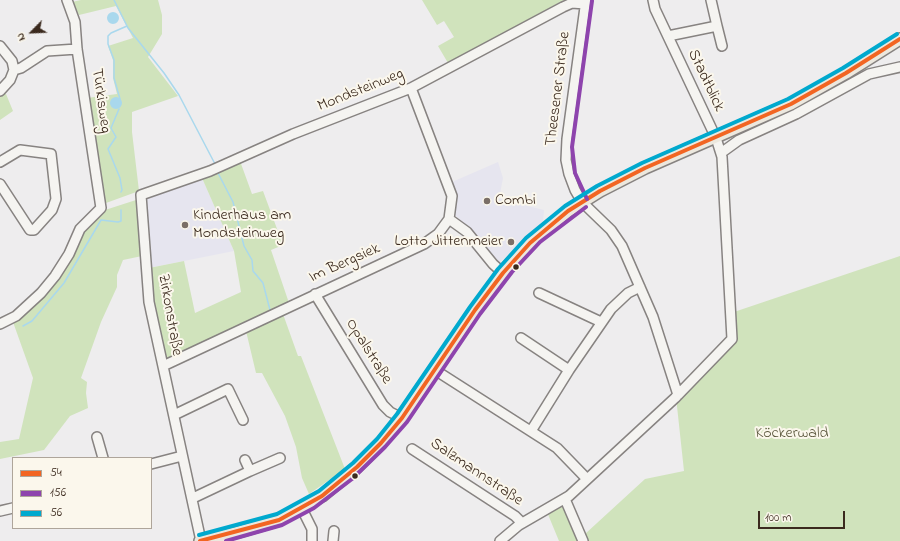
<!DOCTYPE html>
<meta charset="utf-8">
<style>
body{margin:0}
#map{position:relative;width:900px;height:541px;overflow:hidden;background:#eeedee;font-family:"Indie Flower",sans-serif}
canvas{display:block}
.legend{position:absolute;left:12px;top:457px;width:140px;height:72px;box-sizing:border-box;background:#fbf7ec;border:1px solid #aea59a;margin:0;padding:5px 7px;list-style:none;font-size:12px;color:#3b2a1e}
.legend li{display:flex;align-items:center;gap:8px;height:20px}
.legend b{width:20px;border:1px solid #aea59a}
.north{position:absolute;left:12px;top:12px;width:40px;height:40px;-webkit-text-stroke:3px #fbf7ec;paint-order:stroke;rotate:246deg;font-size:11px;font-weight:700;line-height:16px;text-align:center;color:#3b2a1e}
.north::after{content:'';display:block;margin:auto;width:14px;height:18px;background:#3b2a1e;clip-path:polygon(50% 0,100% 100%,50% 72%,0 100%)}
.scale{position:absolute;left:758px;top:511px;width:87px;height:18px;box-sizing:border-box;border:2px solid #3b2a1e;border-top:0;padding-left:5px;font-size:12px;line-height:14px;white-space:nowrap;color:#3b2a1e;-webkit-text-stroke:3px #fbf7ec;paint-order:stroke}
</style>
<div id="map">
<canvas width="900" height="541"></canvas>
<ul class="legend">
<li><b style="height:5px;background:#f26522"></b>54</li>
<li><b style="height:5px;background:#8e44ad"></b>156</li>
<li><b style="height:5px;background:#00a9ce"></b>56</li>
</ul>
<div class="north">N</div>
<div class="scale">100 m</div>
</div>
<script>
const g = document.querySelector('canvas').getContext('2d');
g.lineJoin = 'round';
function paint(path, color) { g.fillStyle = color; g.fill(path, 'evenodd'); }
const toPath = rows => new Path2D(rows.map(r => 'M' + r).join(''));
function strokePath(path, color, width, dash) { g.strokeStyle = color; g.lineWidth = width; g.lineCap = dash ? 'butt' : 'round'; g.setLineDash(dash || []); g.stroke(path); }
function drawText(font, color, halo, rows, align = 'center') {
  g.font = font + ' "Indie Flower",sans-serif'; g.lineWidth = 4; g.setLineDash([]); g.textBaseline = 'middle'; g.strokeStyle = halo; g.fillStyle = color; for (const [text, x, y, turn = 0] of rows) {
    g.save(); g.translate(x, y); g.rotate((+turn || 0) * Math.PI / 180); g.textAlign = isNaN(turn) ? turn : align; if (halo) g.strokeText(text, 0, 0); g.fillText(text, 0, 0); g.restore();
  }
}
paint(toPath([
 [498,162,503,178,499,199,544,210,543,221,500,262,496,260,473,232,455,215,456,196,452,182],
 [202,178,234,251,149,268,146,199,147,196]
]), '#e6e5ef');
paint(toPath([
 [81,0,158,0,162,15,162,34,148,57,178,96,132,112,132,132,139,191,106,203,102,200,87,98,117,94,113,78,113,60,108,46,133,38,116,6,79,15,72,2],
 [422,0,564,0,448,63,438,46,454,37,444,21,437,25],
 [3,93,6,94,13,111,0,120,0,95],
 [240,161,252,194,263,191,283,245,271,250,289,303,169,360,164,358,151,297,149,268,184,261,195,313,241,292,234,251,202,178],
 [136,200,142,256,123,260,117,275,117,287,101,322,81,378,87,382,86,393,88,408,70,416,44,450,0,459,0,442,19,439,33,378,13,322,42,296,77,238,102,211],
 [900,256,900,541,588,541,585,534,645,479,684,471,676,397,736,337,734,312],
 [283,314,298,356,301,356,345,469,309,494,302,478,296,447,285,416,262,373,256,373,246,331],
 [559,506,564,508,579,541,559,541,547,512]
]), '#d0e3bc');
paint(toPath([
 '107 18a6 6 0 1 1 12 0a6 6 0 1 1-12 0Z',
 '110 103a6 6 0 1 1 12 0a6 6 0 1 1-12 0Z'
]), '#a9d8ed');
strokePath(toPath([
 [114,0,128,28,164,73,179,95,215,164],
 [120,99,114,78,114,60,108,44,108,36,111,33,127,26],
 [119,109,111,128,116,137,108,149,120,178,122,190,121,192],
 [218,173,233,202,244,246,252,260,253,271,263,283,270,310],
 [23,326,32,321,64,283,101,220,118,222,121,221,121,210]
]), '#a9d8ed', 1.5);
const minor = toPath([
 [586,0,567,139,566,160,569,174,575,190,582,202,611,230,622,246,653,317,678,395],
 [711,0,717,26],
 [668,36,717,26,722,46],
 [0,46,12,61,14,70,10,80,0,91],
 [14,70,21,68,47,51,77,49],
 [721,153,739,140,796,114,869,74,900,67],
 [0,162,20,150,51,154,56,199,52,210,34,230,30,230,0,184],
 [449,219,467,232,493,264,503,273],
 [539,293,601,322],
 [315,294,383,405,390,412,402,418],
 [0,324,16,316,41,293,55,276,69,254,80,229,101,208,77,49,75,22,67,0],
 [521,338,569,370,531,431],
 [163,366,424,244,438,234,449,219,452,196,411,88],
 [435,370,557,448,587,479],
 [569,370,611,309,628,293,640,287],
 [174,415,228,389,243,420],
 [97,437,103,458],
 [412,449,515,516,522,523],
 [245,460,250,471,280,458],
 [151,464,182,456],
 [193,498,250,471],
 [565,499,583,541],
 [302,509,312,529,312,541],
 [0,511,13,508],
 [201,541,149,302,141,195,210,171,293,134,411,88,563,7,572,3,585,4],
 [333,541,334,531],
 [500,541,519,525,569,496,675,398,732,339,722,157,716,138,655,9,653,0]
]);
const major = toPath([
 [200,541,238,532,279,520,322,496,357,467,381,443,402,418,475,310,503,273,530,243,568,211,600,191,645,168,791,104,846,73,900,39]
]);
strokePath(minor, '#878381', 12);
strokePath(major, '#878381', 14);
strokePath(minor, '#f5f4f1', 9);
strokePath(major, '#ece8de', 11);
strokePath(toPath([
 [200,541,279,520,322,496,357,467,381,443,402,418,475,310,503,273,530,243,568,211,600,191,645,168,791,104,846,73,900,39]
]), '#f26522', 4);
strokePath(toPath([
 [587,199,575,173,572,147,592,1],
 [226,541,282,525,314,508,352,479,385,447,407,422,480,314,512,272,540,242,586,207]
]), '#8e44ad', 4);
strokePath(toPath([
 [199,535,277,514,319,491,353,463,377,439,397,414,470,307,498,269,526,238,565,206,597,186,642,163,788,99,843,68,897,34]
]), '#00a9ce', 4);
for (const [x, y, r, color] of [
 [487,201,4,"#7a6e67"],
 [185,225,4,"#7a6e67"],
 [511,242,4,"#7a6e67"],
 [516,267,3.5,"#3b2a1e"],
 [355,476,3.5,"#3b2a1e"]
]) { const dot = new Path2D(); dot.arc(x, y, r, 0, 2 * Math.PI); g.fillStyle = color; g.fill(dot); strokePath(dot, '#fbf7ec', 1.5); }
drawText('16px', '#3b2a1e', '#fbf7ec', [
 ["Stadtblick",705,81,65],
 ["Theesener Straße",559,89,-83],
 ["Mondsteinweg",361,91,-22],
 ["Türkisweg",100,101,82],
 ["Im Bergsiek",345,264,-24],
 ["Zirkonstraße",169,315,80],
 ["Opalstraße",368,352,58],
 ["Salzmannstraße",476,473,34]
]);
drawText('16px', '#3b2a1e', '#fbf7ec', [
 ["Combi",495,201],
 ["Kinderhaus am",193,216],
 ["Mondsteinweg",193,234],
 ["Lotto Jittenmeier",503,242,"right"]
], 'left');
drawText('16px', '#5a563c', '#fbf7ec', [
 ["Köckerwald",792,434]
]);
</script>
